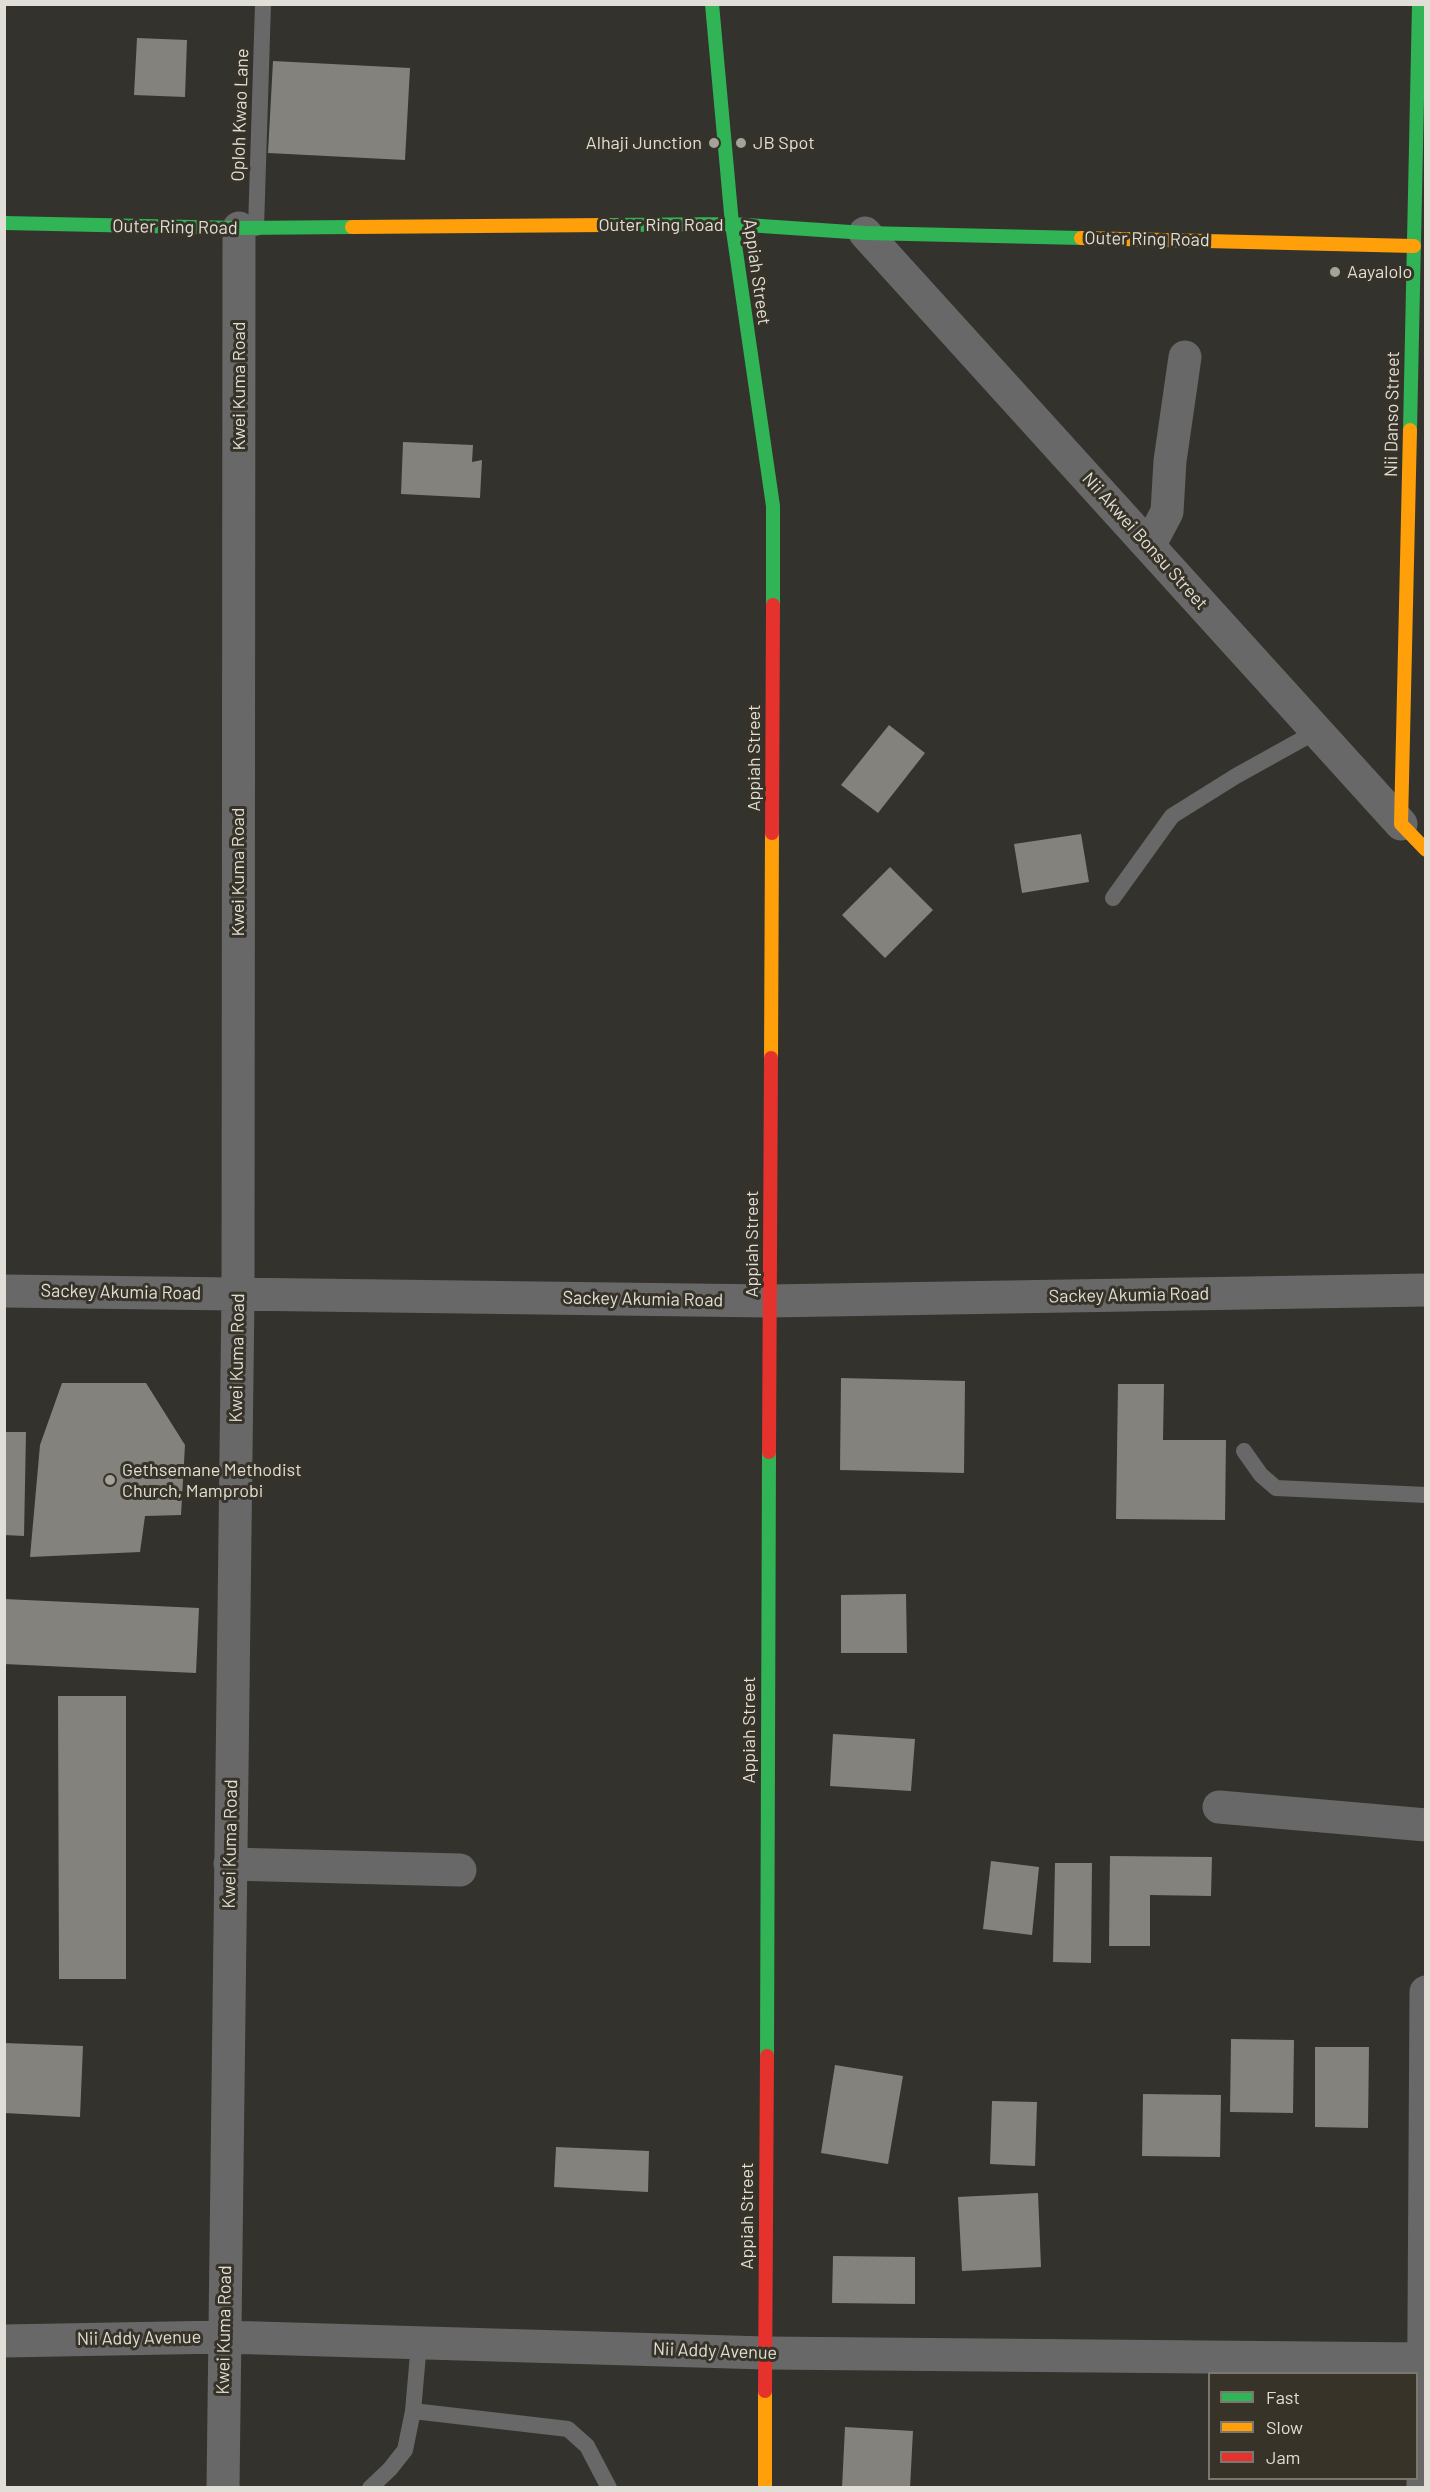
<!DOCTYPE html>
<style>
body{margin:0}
#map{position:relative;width:1430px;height:2492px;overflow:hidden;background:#34322c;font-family:Barlow,sans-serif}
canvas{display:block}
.frame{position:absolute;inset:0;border:6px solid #e0ded6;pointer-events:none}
.legend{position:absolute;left:1208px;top:2372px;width:210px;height:108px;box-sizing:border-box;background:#373328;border:2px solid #7b776e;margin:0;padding:8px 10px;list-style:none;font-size:18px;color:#e0ded6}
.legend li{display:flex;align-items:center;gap:12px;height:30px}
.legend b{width:30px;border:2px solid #7b776e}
</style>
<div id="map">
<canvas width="1430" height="2492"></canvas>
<div class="frame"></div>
<ul class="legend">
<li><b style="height:8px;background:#30b455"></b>Fast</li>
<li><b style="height:8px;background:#ff9f0a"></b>Slow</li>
<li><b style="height:8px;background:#e5322d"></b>Jam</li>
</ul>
</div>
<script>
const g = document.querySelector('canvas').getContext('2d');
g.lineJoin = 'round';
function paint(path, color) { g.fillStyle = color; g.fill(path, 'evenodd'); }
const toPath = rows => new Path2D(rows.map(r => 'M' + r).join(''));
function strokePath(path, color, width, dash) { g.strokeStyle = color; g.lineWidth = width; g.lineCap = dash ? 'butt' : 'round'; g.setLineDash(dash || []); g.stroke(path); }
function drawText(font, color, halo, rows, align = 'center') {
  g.font = font + ' Barlow,sans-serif'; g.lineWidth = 6; g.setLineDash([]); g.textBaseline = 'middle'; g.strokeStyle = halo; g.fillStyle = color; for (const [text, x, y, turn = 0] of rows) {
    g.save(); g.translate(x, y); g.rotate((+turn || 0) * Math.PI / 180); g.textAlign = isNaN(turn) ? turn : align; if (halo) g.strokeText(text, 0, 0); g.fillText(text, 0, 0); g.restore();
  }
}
paint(toPath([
 [137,38,187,40,185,97,134,95],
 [273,61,410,68,405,160,268,153],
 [403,442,473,445,472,462,482,460,480,498,401,494],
 [889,725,925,753,878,813,841,785],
 [1081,834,1089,882,1022,893,1014,844],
 [890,867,933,910,885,958,842,915],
 [841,1378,965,1381,964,1473,840,1470],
 [62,1383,146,1383,185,1445,181,1515,145,1516,140,1552,30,1557,40,1445],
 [1118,1384,1164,1384,1163,1440,1226,1440,1225,1520,1116,1519],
 [4,1432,26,1432,24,1536,4,1535],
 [906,1594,907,1653,841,1653,841,1595],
 [4,1599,199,1608,196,1673,4,1664],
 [58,1696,126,1696,126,1979,59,1979],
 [833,1734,915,1739,911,1791,830,1786],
 [1110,1856,1212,1857,1211,1896,1150,1895,1150,1946,1109,1946],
 [991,1861,1039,1867,1032,1935,983,1929],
 [1055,1863,1092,1863,1091,1963,1053,1962],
 [1231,2039,1294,2040,1293,2113,1230,2112],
 [4,2043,83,2046,80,2117,4,2113],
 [1315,2047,1369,2047,1368,2128,1315,2127],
 [835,2065,903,2076,888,2164,821,2153],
 [1143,2094,1221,2095,1220,2157,1142,2156],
 [992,2101,1037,2102,1035,2166,990,2164],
 [556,2147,649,2151,648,2192,554,2187],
 [1038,2193,1041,2267,962,2271,958,2197],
 [833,2256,915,2257,915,2304,832,2303],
 [845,2427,913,2431,910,2488,842,2488]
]), '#84827d');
strokePath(toPath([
 [256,228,263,4],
 [1113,898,1172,816,1236,776,1317,731],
 [1244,1451,1261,1475,1276,1488,1426,1495],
 [413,2411,568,2429,587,2446,609,2488],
 [370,2488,390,2469,405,2450,413,2411,419,2343]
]), '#696868', 16);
strokePath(toPath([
 [865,233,1401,824],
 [1149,546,1167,512,1170,461,1185,357],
 [4,1291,769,1301,1426,1290],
 [1219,1807,1426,1825],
 [230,1864,460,1870],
 [4,2341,224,2337,765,2353,1426,2359],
 [223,2488,238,1294,239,228],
 [1423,2488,1426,1992]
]), '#696868', 33);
strokePath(toPath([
 [712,4,732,224,773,506,773,605],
 [4,223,239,228,352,227],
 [608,225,732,224,865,233,1081,238],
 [1410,430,1419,4],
 [767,2056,769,1452]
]), '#30b455', 14);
strokePath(toPath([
 [352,227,608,225],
 [1081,238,1414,246],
 [1410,430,1401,824,1426,850],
 [771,1058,772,833],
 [765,2488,765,2391]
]), '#ff9f0a', 14);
strokePath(toPath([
 [772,833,773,605],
 [769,1452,771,1058],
 [765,2391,767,2056]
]), '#e5322d', 14);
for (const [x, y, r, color] of [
 [714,143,6,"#a4a29a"],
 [741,143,6,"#a4a29a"],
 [1335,272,6,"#a4a29a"],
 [110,1480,6,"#a4a29a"]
]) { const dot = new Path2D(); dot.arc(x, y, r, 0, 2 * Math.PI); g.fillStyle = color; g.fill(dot); strokePath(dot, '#373328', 2); }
drawText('18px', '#e0ded6', '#373328', [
 ["Oploh Kwao Lane",240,115,-88],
 ["Outer Ring Road",661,225],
 ["Outer Ring Road",175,227,1],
 ["Outer Ring Road",1147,239,1],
 ["Appiah Street",757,272,82],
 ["Kwei Kuma Road",239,386,-90],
 ["Nii Danso Street",1392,414,-89],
 ["Nii Akwei Bonsu Street",1145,541,48],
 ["Appiah Street",754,758,-90],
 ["Kwei Kuma Road",238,872,-90],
 ["Appiah Street",752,1244,-90],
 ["Sackey Akumia Road",121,1292,1],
 ["Sackey Akumia Road",1129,1295,-1],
 ["Sackey Akumia Road",643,1299,1],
 ["Kwei Kuma Road",237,1358,-89],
 ["Appiah Street",749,1730,-90],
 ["Kwei Kuma Road",230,1844,-89],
 ["Appiah Street",747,2216,-90],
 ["Kwei Kuma Road",224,2330,-89],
 ["Nii Addy Avenue",139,2338,-1],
 ["Nii Addy Avenue",715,2351,2]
]);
drawText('18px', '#e0ded6', '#373328', [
 ["Alhaji Junction",702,143,"right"],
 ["JB Spot",753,143],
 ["Aayalolo",1347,272],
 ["Gethsemane Methodist",122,1470],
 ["Church, Mamprobi",122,1491]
], 'left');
</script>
